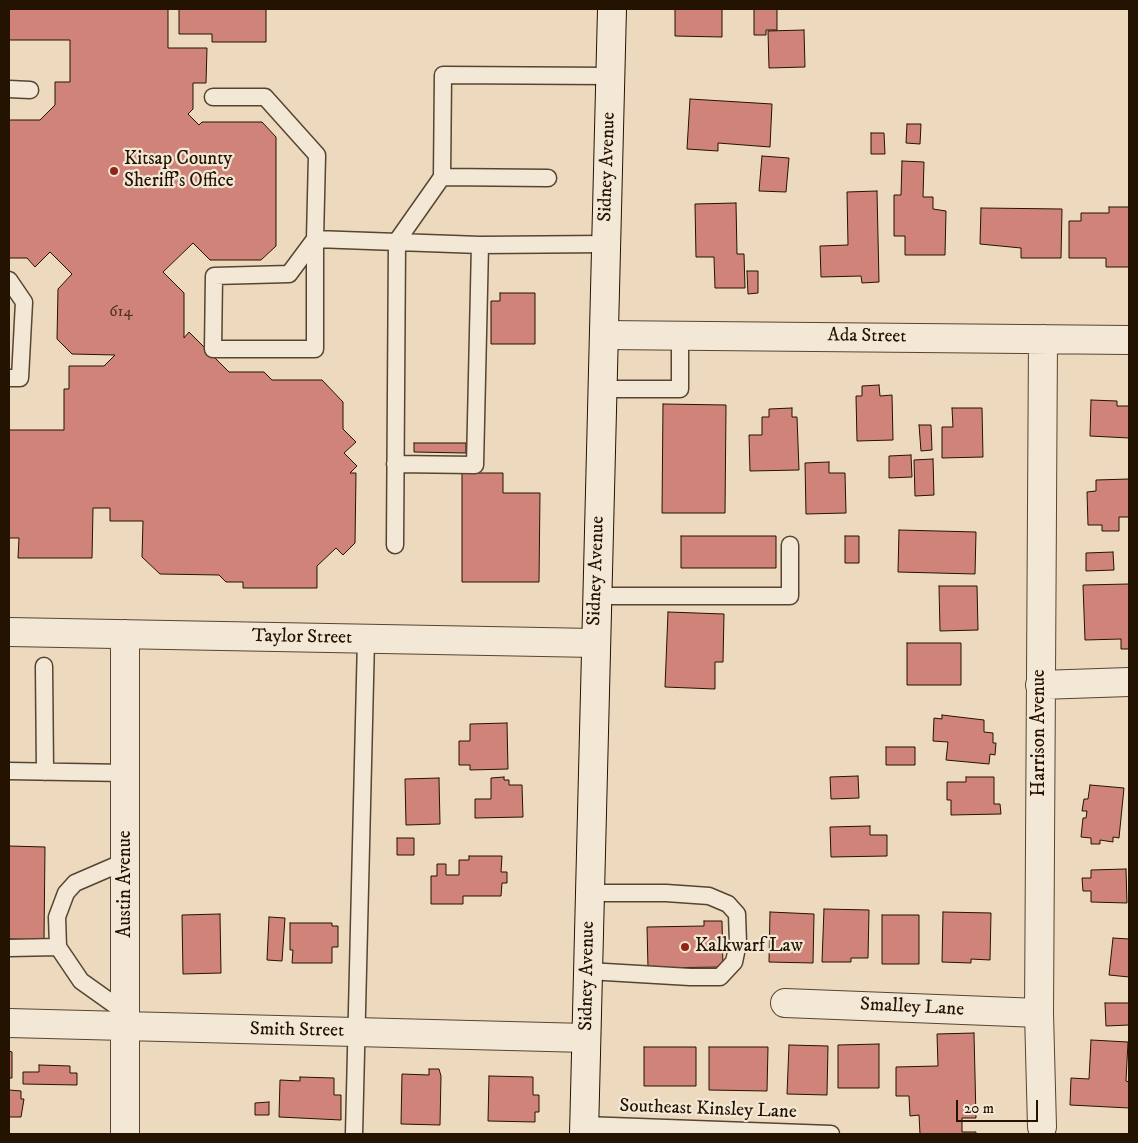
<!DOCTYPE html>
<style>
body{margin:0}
#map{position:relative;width:1138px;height:1143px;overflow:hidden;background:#eddabe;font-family:"IM FELL DW Pica",serif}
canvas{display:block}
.frame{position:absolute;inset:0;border:10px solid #241301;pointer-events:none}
.scale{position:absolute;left:956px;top:1100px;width:82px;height:22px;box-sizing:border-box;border:2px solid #241301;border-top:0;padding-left:6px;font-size:15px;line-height:18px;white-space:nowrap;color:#241301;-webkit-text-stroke:4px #f3e7d5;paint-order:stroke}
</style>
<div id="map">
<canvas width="1138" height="1143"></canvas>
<div class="frame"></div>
<div class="scale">20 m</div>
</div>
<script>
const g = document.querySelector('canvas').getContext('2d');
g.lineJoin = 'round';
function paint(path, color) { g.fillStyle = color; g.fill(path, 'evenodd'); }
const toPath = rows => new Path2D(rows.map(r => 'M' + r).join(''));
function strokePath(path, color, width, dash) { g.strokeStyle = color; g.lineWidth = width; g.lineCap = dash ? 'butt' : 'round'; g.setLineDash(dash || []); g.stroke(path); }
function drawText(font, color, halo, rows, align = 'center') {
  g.font = font + ' "IM FELL DW Pica",serif'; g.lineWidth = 4.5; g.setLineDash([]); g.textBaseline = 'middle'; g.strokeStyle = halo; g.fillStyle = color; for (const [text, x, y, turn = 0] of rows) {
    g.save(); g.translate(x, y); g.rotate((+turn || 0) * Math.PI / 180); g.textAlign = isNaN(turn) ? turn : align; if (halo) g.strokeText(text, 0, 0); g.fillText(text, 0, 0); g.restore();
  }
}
const building = toPath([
 [9,9,168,9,168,48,207,48,206,83,193,83,193,109,188,114,199,125,202,122,262,122,276,137,276,246,261,260,210,260,193,243,163,272,184,293,184,338,189,332,229,372,264,372,272,380,322,380,343,402,343,429,356,442,344,453,357,466,350,473,356,473,355,543,343,555,336,548,317,566,317,588,243,588,243,582,226,582,219,575,160,574,142,557,143,521,110,521,110,508,93,508,92,558,18,558,19,538,9,538,9,430,64,430,64,389,69,389,69,366,104,366,115,355,72,354,57,339,58,289,72,274,50,252,35,267,27,258,9,258,9,120,40,120,55,105,55,82,70,82,70,40,9,40,9,9],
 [179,9,266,9,266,42,212,42,212,34,179,34,179,9],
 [675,9,722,9,722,37,675,36,675,9],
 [754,9,777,9,777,30,766,30,766,35,754,35,754,9],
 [804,30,805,67,769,68,768,31,804,30],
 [690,99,772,104,770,147,718,143,718,151,687,149,690,99],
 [907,124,921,124,920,144,906,143,907,124],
 [871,133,884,133,885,154,871,154,871,133],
 [762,156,789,158,786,192,759,191,762,156],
 [902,161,924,162,923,197,933,197,933,209,946,211,945,255,905,255,905,236,894,236,894,195,901,195,902,161],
 [877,191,879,282,862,283,861,276,821,277,820,246,848,245,847,192,877,191],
 [736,203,737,254,744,254,745,288,715,288,714,257,696,257,695,204,736,203],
 [1109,207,1129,207,1129,267,1106,267,1106,258,1069,258,1069,221,1081,221,1081,213,1109,213,1109,207],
 [981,208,1062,209,1061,258,1021,258,1021,248,980,244,981,208],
 [747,271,758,271,758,293,748,294,747,271],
 [500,293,535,293,535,344,491,344,491,301,500,301,500,293],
 [879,385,880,396,892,395,893,440,857,441,856,396,862,396,862,386,879,385],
 [1091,400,1117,401,1117,406,1129,406,1129,438,1090,436,1091,400],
 [663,404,726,405,725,513,662,513,663,404],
 [792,408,792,417,797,417,799,470,750,471,749,435,762,435,762,417,769,417,769,409,792,408],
 [952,408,982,408,983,457,942,458,942,427,953,427,952,408],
 [919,425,931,425,932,450,921,451,919,425],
 [414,443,466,443,466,453,414,452,414,443],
 [911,455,912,477,889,478,889,456,911,455],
 [933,459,934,495,915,496,914,460,933,459],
 [829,462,829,473,845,473,846,513,806,514,805,463,829,462],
 [462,473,503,473,503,493,540,493,539,582,462,582,462,473],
 [1129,479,1129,517,1119,517,1119,531,1102,531,1102,525,1088,525,1087,492,1096,491,1096,480,1129,479],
 [899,530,976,532,975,574,898,572,899,530],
 [681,536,776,536,776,568,681,568,681,536],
 [845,536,859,536,859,563,845,563,845,536],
 [1113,552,1114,570,1086,571,1086,553,1113,552],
 [1129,584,1129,649,1121,649,1121,639,1085,640,1083,585,1129,584],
 [939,586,977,586,978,630,940,631,939,586],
 [668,612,724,614,723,662,715,662,715,689,665,687,668,612],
 [907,643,961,643,961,685,907,685,907,643],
 [942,715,984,720,984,732,993,733,993,743,996,743,995,755,990,754,989,764,946,760,948,742,933,741,934,718,942,719,942,715],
 [507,723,508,769,470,770,470,765,459,765,459,741,470,741,470,724,507,723],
 [886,747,915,747,915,765,886,765,886,747],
 [858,776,859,798,831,799,830,777,858,776],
 [504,777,504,780,509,780,509,785,522,785,523,817,475,818,475,799,491,799,491,778,504,777],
 [966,777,994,777,994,804,1000,804,1001,814,951,815,951,800,947,800,947,782,966,782,966,777],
 [439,778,440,824,406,825,405,779,439,778],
 [1090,785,1124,788,1119,838,1113,837,1113,842,1100,840,1100,844,1091,844,1091,838,1081,837,1083,818,1086,818,1087,811,1082,811,1084,799,1088,799,1090,785],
 [870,826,870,835,887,835,887,856,831,857,830,827,870,826],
 [397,838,414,838,414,855,397,855,397,838],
 [9,846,45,847,44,940,9,939,9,846],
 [469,856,502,856,501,872,507,872,507,883,502,883,501,896,463,896,463,904,431,904,431,876,437,876,437,864,446,864,446,875,459,875,459,860,469,860,469,856],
 [1126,869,1127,903,1091,902,1091,891,1083,891,1082,878,1091,878,1091,870,1126,869],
 [824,909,869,910,868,958,851,958,851,962,822,962,824,909],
 [770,912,814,914,813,963,769,962,770,912],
 [943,912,991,913,990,960,971,959,971,963,942,962,943,912],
 [220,914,221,973,183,974,182,915,220,914],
 [882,915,919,915,919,964,882,964,882,915],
 [269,917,285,918,282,961,267,960,269,917],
 [704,921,722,921,723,967,648,968,647,927,704,926,704,921],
 [290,923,332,923,332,926,338,926,338,947,332,947,332,963,292,963,293,950,290,950,290,923],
 [1113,938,1129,939,1129,977,1109,975,1113,938],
 [1105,1003,1129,1003,1129,1025,1106,1026,1105,1003],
 [974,1033,976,1118,962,1118,962,1132,976,1132,976,1134,920,1134,919,1115,910,1116,909,1096,896,1096,896,1067,938,1066,937,1034,974,1033],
 [1091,1040,1128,1042,1126,1081,1129,1082,1129,1108,1070,1105,1071,1078,1089,1079,1091,1040],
 [879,1044,879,1088,838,1088,838,1045,879,1044],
 [789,1045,828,1046,827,1095,787,1094,789,1045],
 [644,1047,696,1047,696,1086,644,1086,644,1047],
 [709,1047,768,1047,767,1091,709,1090,709,1047],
 [9,1051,12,1052,12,1078,9,1078,9,1051],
 [39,1065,70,1066,70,1073,77,1073,77,1085,23,1084,23,1072,39,1072,39,1065],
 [429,1069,439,1069,441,1076,440,1125,401,1124,402,1074,429,1075,429,1069],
 [489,1076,533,1077,533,1095,539,1095,539,1112,535,1112,535,1122,488,1121,489,1076],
 [300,1077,334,1078,334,1095,341,1095,341,1120,279,1117,280,1080,300,1081,300,1077],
 [9,1090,21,1091,21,1099,24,1099,21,1117,9,1117,9,1090],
 [269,1102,269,1115,255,1115,255,1103,269,1102]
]);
paint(building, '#d08479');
strokePath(building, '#241301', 1);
const service = toPath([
 [9,89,30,90],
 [213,97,265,97,317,155,315,239,315,349,213,349,214,276,289,274,315,239,480,245,606,244],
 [442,177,443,75,611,76],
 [9,280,24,302,20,378,9,378],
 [603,389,680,389,680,336],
 [395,464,475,465,480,245],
 [395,545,397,241,442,177,548,178],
 [597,596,790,596,790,545],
 [44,666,45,772],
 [9,771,126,773],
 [126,861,75,883,66,893,57,917,58,947,81,981,126,1013],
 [9,948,58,947],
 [588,971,690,977,720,977,734,962,738,943,737,914,728,904,709,896,666,893,590,893],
 [584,1125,831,1134],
 [354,1134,366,639]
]);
const minor = toPath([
 [604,335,1129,340],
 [9,632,595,643],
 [1040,685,1129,682],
 [785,1003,1039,1013],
 [9,1023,586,1038],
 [1042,1127,1039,1013,1043,339],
 [125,1134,125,634]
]);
const secondary = toPath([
 [584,1134,612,9]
]);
strokePath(service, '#564530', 19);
strokePath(minor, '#564530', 30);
strokePath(secondary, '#241301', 30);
strokePath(service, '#f3e7d5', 16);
strokePath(minor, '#f3e7d5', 28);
strokePath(secondary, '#f3e7d5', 28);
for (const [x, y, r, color] of [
 [114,171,5,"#8f2418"],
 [685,947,5,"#8f2418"]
]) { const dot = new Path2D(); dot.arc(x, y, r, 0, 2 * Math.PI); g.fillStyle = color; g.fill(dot); strokePath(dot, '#f3e7d5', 2); }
drawText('16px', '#4f2f1f', null, [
 ["614",121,313]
]);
drawText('19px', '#241301', '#f3e7d5', [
 ["Kitsap County",124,160],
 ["Sheriff's Office",124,182],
 ["Kalkwarf Law",695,947]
], 'left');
drawText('19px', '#241301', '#f3e7d5', [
 ["Sidney Avenue",608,167,-88],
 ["Ada Street",867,337,1],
 ["Sidney Avenue",597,571,-88],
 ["Taylor Street",302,638,1],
 ["Harrison Avenue",1040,733,-90],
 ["Austin Avenue",126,884,-90],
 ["Sidney Avenue",588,976,-89],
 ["Smalley Lane",912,1008,3],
 ["Smith Street",297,1031,1],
 ["Southeast Kinsley Lane",708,1110,2]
]);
</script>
